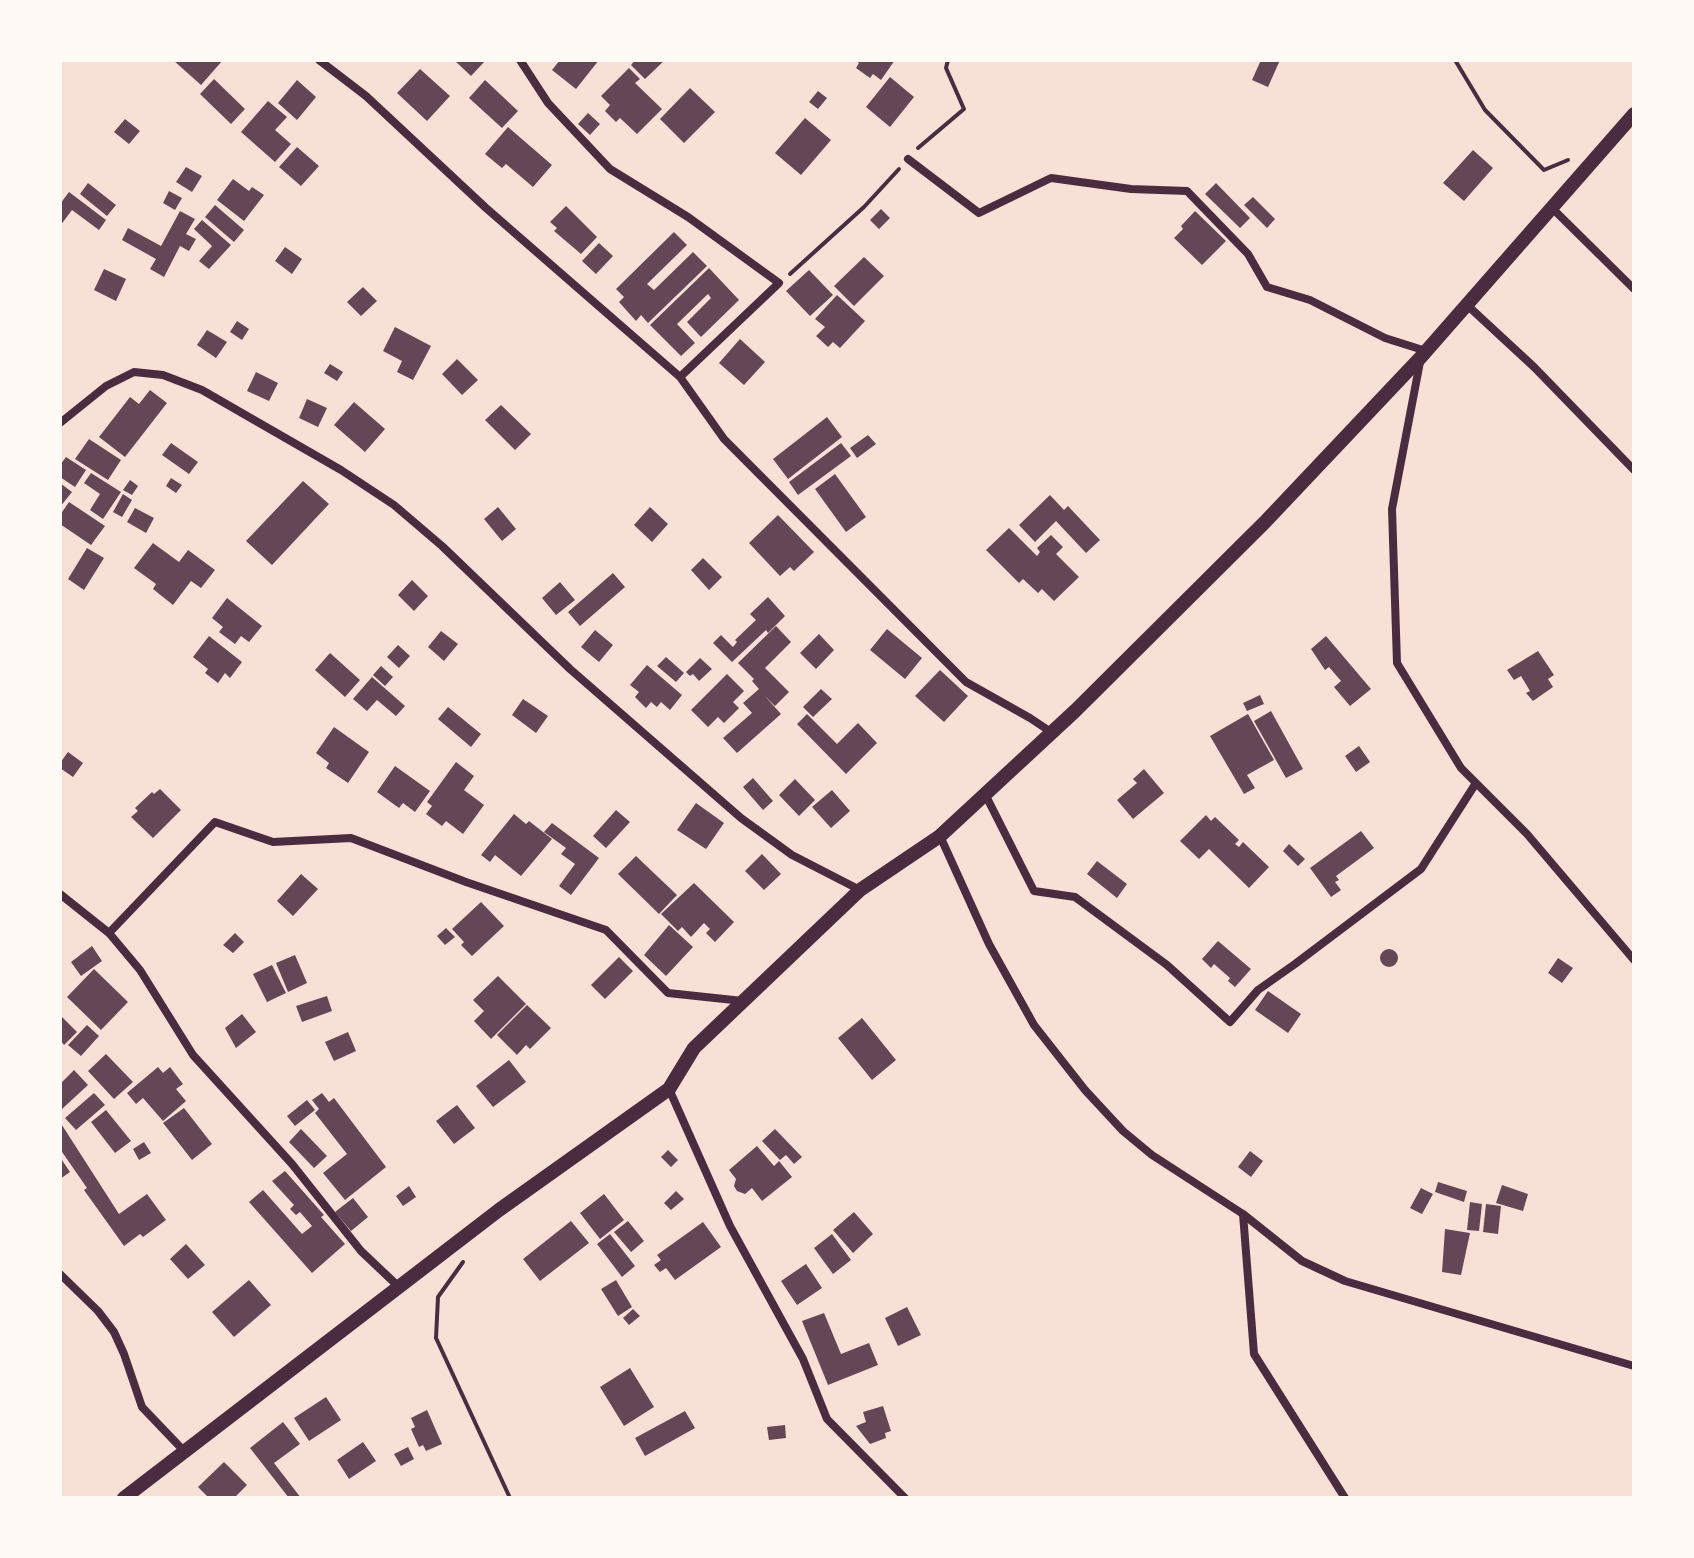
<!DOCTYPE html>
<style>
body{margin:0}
#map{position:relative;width:1694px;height:1558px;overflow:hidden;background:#f7e1d7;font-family:"Noto Sans",sans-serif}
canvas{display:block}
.frame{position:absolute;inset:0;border:62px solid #fffaf5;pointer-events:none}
</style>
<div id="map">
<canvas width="1694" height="1558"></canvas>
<div class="frame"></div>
</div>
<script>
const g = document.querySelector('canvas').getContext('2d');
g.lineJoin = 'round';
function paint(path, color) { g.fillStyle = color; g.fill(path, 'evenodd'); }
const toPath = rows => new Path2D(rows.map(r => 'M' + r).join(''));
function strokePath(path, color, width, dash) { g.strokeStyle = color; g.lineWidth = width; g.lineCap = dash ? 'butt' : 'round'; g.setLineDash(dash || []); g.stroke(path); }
paint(toPath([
 [173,60,223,60,201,85],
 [454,60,486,60,471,76],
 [560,60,599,60,576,89,552,70],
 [635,60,665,60,645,79,631,65],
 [854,60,895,60,881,80,873,74,870,78,856,68,859,63],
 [1261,60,1280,60,1268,87,1252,80],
 [629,68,640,79,635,83,662,109,637,134,620,118,616,122,605,111,610,105,601,96],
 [420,69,450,96,427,121,397,93],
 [890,77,914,97,890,127,866,107],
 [214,79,245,109,231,124,200,94],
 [297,80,316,97,297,120,278,103],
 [485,80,518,111,502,128,469,98],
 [690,88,715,112,684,143,660,119],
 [818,91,827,98,818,109,809,102],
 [268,101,287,117,275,130,291,144,275,162,241,132],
 [588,113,600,124,590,135,578,124],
 [805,118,831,140,801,175,775,153],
 [125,119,140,131,129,144,114,132],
 [508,127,552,165,533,187,506,164,502,168,485,154],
 [297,147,319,166,301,186,279,167],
 [1473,150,1493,168,1464,201,1443,183],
 [186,167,202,176,192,192,176,182],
 [233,179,249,191,252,187,264,195,244,221,217,200],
 [88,183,116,205,107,216,80,194],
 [1216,183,1250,218,1240,228,1205,194],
 [169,191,182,198,175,210,163,203],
 [69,192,106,220,99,230,72,210,60,226,60,204],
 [1253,197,1275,219,1267,228,1244,205],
 [215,205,244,230,234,242,205,217],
 [566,206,597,237,581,254,554,231,557,228,550,222],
 [881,209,890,218,879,229,870,220],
 [180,211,195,219,186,234,196,239,189,251,180,246,164,277,150,269,156,259,122,240,128,228,161,246],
 [1195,211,1226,241,1202,265,1174,238,1183,229,1181,226],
 [202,220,231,245,209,269,199,261,212,246,194,229],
 [674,232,687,245,647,284,654,290,693,252,707,266,648,323,641,315,636,321,619,302,624,297,616,289],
 [599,243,613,256,596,274,582,261],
 [285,247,302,259,292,274,275,261],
 [864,257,884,276,854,306,834,286],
 [709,268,739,300,701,337,687,322,711,298,708,294,677,324,695,343,681,356,650,325],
 [104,269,126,279,116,301,94,290],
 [809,270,833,295,810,316,786,291],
 [363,287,377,301,361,316,347,302],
 [837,295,865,321,840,348,833,342,828,347,816,336,825,327,815,319],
 [237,321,249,329,242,340,230,332],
 [395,327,431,346,413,380,397,372,402,361,383,351],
 [207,330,227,342,216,358,197,345],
 [740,339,765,362,744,385,719,363],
 [457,359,478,380,462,395,442,374],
 [330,364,343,372,337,381,324,373],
 [256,372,278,383,269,401,247,391],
 [150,390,167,403,125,457,99,437,130,397,139,404],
 [307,399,327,408,318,427,299,418],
 [354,402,385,429,365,452,334,425],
 [501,405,531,434,515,450,485,420],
 [827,417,842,437,788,479,773,459],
 [868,435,876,444,857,458,850,448],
 [89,439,121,460,108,480,75,459],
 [171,443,198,462,189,474,162,455],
 [841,443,851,456,798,495,789,482],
 [66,457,86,470,75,487,60,477,60,465],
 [91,473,121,492,103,519,90,510,100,494,84,483],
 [835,474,866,517,846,532,815,489],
 [171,478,182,485,176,493,166,486],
 [130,480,138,486,132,495,123,490],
 [303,481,329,504,272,565,246,541],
 [60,483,72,492,60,507],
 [123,494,132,500,122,517,113,512],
 [1050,495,1064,510,1068,506,1100,540,1086,553,1056,521,1035,542,1019,525],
 [69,502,105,526,91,545,60,524,60,515],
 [498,507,516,529,502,541,484,519],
 [650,507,668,524,652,542,634,525],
 [135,508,154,518,146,533,127,522],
 [778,515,814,552,794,571,790,567,780,576,749,543],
 [1009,528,1037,556,1040,552,1037,548,1051,535,1063,547,1056,554,1079,577,1054,601,1042,589,1038,593,1023,579,1019,583,986,550],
 [153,543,179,562,188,550,215,570,201,588,191,581,173,605,153,589,156,584,134,568],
 [87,548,104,558,84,590,68,579],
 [703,558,722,577,709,590,691,570],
 [613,573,625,587,580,626,568,612],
 [412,580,428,596,414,611,398,595],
 [560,582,575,600,556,615,542,598],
 [768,597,785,616,768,633,766,630,732,662,713,643,721,635,733,647,737,642,735,640,756,620,750,614],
 [227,598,262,626,249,642,241,636,235,644,219,632,223,627,212,618],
 [776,626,791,642,765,668,789,692,775,706,764,695,781,714,737,753,723,738,752,713,743,703,759,689,752,681,754,679,738,663],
 [887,629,922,658,905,679,870,650],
 [595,630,613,645,599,662,581,647],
 [441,631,458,644,444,661,428,647],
 [819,634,834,650,816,669,800,653],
 [209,636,242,662,230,678,225,673,218,683,205,673,208,669,193,657],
 [1326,636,1371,689,1350,706,1334,687,1341,681,1329,667,1325,670,1311,649],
 [398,645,410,656,399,668,387,657],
 [1538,651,1554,675,1548,679,1553,687,1533,701,1526,693,1530,691,1521,676,1514,680,1507,670],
 [330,653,360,680,345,697,315,670],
 [666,657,684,673,676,682,657,666],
 [700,658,712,669,699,681,693,674,690,676,686,672],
 [647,665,682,695,670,710,661,702,657,707,651,702,646,708,635,697,639,692,630,685],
 [381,666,393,677,385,686,373,675],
 [940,670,968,696,944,722,915,696],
 [727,674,744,691,733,702,739,708,724,723,718,717,708,727,691,710],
 [372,677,405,706,396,716,377,700,367,711,353,699],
 [821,689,832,699,813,717,803,707],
 [1260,695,1264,704,1247,711,1243,703],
 [523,699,548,716,536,733,512,715],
 [448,707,481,734,471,747,438,719],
 [1271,711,1303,769,1286,778,1254,721],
 [807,714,837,744,858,723,877,743,846,774,797,724],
 [1248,714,1274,760,1247,775,1255,788,1244,794,1210,736],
 [334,727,369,752,348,783,326,768,329,763,316,753],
 [1359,746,1370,762,1356,772,1345,756],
 [68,752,83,763,73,777,60,768,60,763],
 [456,762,474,776,464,790,484,805,463,834,446,821,442,826,426,814,432,806,427,802],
 [395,766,430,791,415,812,403,803,399,808,377,792],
 [1144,769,1164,793,1133,819,1117,800,1137,783,1133,779],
 [753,778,773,801,763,810,743,787],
 [795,779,815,800,799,816,779,795],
 [160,789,181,810,153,838,131,817,138,811,135,808,152,792,154,794],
 [832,790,850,811,831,828,812,807],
 [696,803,724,823,706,849,677,830],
 [616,810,630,822,606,848,593,836],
 [514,814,526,824,529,821,552,839,521,876,495,855,490,862,481,855],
 [1206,815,1211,821,1215,817,1239,840,1235,844,1239,847,1243,842,1269,867,1249,888,1209,849,1199,859,1180,841],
 [552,823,599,858,571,895,559,886,575,864,561,854,566,848,544,832],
 [1361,831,1374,848,1336,876,1339,880,1335,882,1341,890,1331,897,1310,868],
 [1289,844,1305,859,1298,866,1283,851],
 [762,854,781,874,764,890,745,871],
 [636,856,677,895,659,914,618,874],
 [1097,861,1127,884,1117,898,1087,874],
 [301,874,318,889,293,916,277,901],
 [694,883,734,922,715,942,706,933,710,929,704,923,691,937,682,927,678,931,661,914],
 [481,902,504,926,472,956,461,945,464,942,452,929],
 [669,925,693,947,666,976,644,955],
 [446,928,455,937,445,945,437,936],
 [235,933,244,942,233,953,223,945],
 [1218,941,1251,969,1235,987,1228,981,1230,978,1214,964,1211,968,1202,959],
 [92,946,102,961,81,976,71,962],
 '1380 958a9 9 0 1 1 18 0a9 9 0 1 1-18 0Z',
 [295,955,307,983,288,992,276,963],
 [619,957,633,971,605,999,591,985],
 [1558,958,1573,968,1562,983,1548,973],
 [272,965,286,993,267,1002,253,974],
 [94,969,128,1002,101,1030,67,997],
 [498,976,526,1004,491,1039,474,1021,484,1011,473,1000],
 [1268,991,1301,1014,1288,1033,1255,1010],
 [327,996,332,1011,302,1022,296,1006],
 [527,1005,551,1028,530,1049,526,1045,517,1055,497,1035],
 [242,1014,256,1032,236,1048,225,1028],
 [60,1015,77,1032,64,1045,60,1040],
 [862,1018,896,1060,872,1080,838,1038],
 [87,1025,99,1036,81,1056,68,1045],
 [348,1032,356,1051,334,1061,325,1042],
 [106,1054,133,1082,114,1099,88,1071],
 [509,1060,526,1082,493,1107,476,1086],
 [158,1067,163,1073,170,1067,183,1084,176,1089,186,1101,163,1121,143,1098,136,1104,127,1093],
 [74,1070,88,1085,62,1109,60,1107,60,1084],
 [94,1093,105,1105,76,1130,65,1118],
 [322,1093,329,1102,334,1098,386,1167,345,1200,323,1173,347,1154,315,1113,319,1109,312,1100],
 [307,1100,315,1110,295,1126,287,1116],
 [457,1105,475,1128,454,1144,436,1121],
 [184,1108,212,1144,192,1160,163,1123],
 [106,1110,131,1141,115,1153,91,1122],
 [60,1122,119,1214,147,1194,166,1220,143,1237,140,1234,124,1246,84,1190,87,1188,60,1149],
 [301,1129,327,1156,314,1168,289,1142],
 [775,1129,802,1157,794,1164,786,1155,780,1160,762,1141],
 [144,1142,151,1153,139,1160,133,1149],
 [757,1146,774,1166,779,1161,792,1177,762,1201,752,1188,745,1194,737,1191,734,1186,736,1179,729,1170],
 [668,1150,678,1160,671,1167,661,1157],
 [1250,1151,1263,1161,1251,1177,1238,1167],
 [60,1157,70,1172,60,1179],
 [285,1171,324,1215,321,1217,345,1244,312,1273,249,1202,263,1190,302,1234,312,1226,300,1212,296,1215,290,1209,294,1205,272,1181],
 [1438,1182,1467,1191,1464,1202,1435,1192],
 [1502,1185,1528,1194,1523,1211,1496,1203],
 [409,1186,416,1197,403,1206,396,1196],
 [1421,1188,1433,1194,1422,1214,1410,1208],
 [676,1191,684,1199,671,1210,664,1203],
 [604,1194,624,1220,600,1239,580,1213],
 [353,1198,368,1217,351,1231,335,1212],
 [1470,1202,1482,1204,1479,1231,1467,1230],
 [1486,1204,1501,1206,1498,1234,1483,1232],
 [854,1212,873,1234,853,1253,833,1230],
 [571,1221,589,1243,540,1281,523,1259],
 [628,1221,644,1241,631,1252,614,1232],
 [703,1222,721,1247,675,1280,666,1268,660,1272,654,1265,661,1260,657,1255],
 [1445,1229,1470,1233,1461,1275,1442,1272],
 [610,1234,635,1266,622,1277,597,1244],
 [832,1234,851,1260,833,1274,814,1248],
 [186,1244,205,1265,188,1279,170,1259],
 [806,1264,822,1288,797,1305,781,1281],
 [249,1280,271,1305,234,1337,212,1312],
 [616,1280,632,1307,618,1316,601,1289],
 [907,1307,921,1335,898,1346,885,1318],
 [633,1309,640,1316,629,1325,623,1318],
 [824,1313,841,1354,869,1343,878,1365,828,1385,802,1321],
 [630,1368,654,1407,624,1426,600,1387],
 [326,1397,341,1420,309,1441,294,1418],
 [883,1406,891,1431,885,1433,886,1438,870,1444,856,1426,866,1422,863,1412],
 [427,1410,442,1444,426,1451,423,1445,419,1447,411,1429,415,1427,411,1418],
 [685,1411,695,1428,645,1456,635,1438],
 [283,1422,300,1444,274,1463,301,1498,289,1498,250,1448],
 [785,1425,786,1438,769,1440,767,1427],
 [363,1442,376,1461,349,1479,337,1460],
 [408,1447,414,1459,401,1466,394,1454],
 [224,1462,247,1485,234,1498,209,1498,198,1487]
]), '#644757');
strokePath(toPath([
 [1455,60,1485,110,1544,170,1568,160],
 [918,148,964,109,946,68,948,60],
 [790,274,864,207,899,169],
 [463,1262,438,1297,436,1338,510,1498]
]), '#4a2c40', 4);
strokePath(toPath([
 [319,60,366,96,486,208,680,377,724,439,966,682,1030,718,1051,732],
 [520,60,548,103,610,169,688,217,779,283,680,377],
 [908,159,979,213,1051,178,1131,189,1187,191,1248,254,1267,287,1310,300,1385,338,1426,351],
 [1552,208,1634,289],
 [1467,305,1534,367,1634,470],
 [1420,362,1392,509,1397,663,1461,768,1527,834,1634,960],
 [60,423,106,386,134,372,163,375,202,390,341,470,394,505,442,546,570,669,741,818,792,855,860,890],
 [985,794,1034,891,1075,897,1167,965,1230,1022,1258,990,1295,964,1421,869,1476,783],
 [940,836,989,944,1034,1025,1085,1090,1123,1131,1152,1155,1243,1214,1302,1261,1345,1281,1634,1366],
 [60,894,109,933,140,970,193,1055,292,1164,361,1251,399,1287],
 [109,933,215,822,273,842,351,838,466,882,606,930,668,993,743,1001],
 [669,1089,730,1226,803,1359,827,1419,905,1498],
 [1243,1214,1254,1354,1345,1498],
 [60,1274,98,1311,114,1332,124,1354,142,1407,184,1451]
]), '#4a2c40', 8);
strokePath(toPath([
 [124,1498,499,1210,669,1089,694,1048,860,890,940,836,1075,711,1265,522,1421,357,1634,114]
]), '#4a2c40', 14);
</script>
